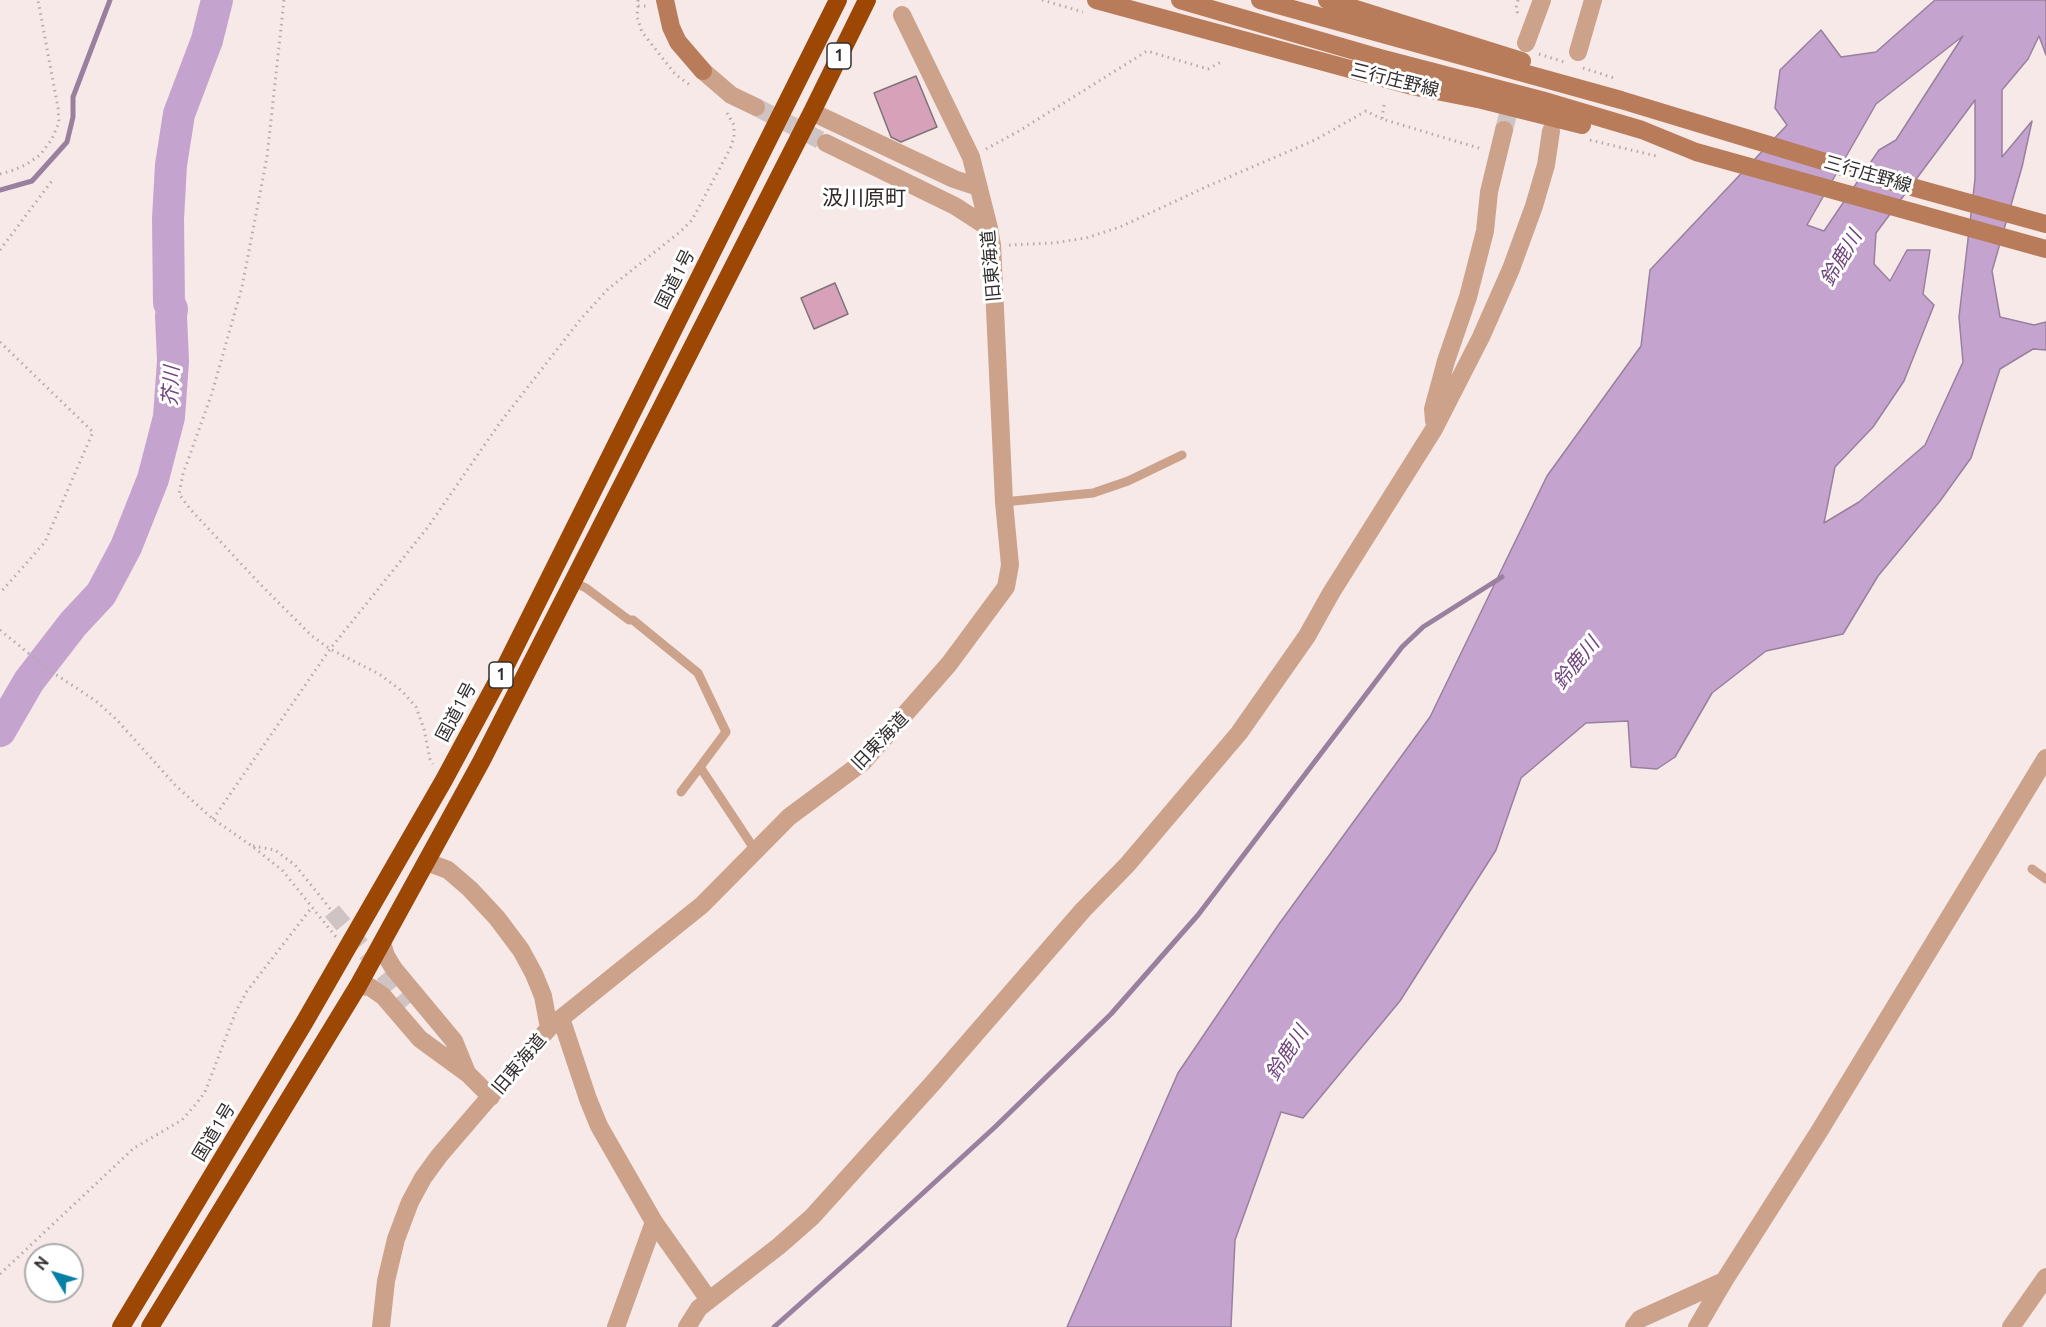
<!DOCTYPE html>
<meta charset="utf-8">
<style>
body{margin:0}
#map{position:relative;width:2046px;height:1327px;overflow:hidden;background:#f6e9e8;font-family:Ubuntu,sans-serif}
canvas{display:block}
.north{position:absolute;left:24px;top:1243px;width:60px;height:60px;box-sizing:border-box;background:#fff;border:2px solid #adabab;border-radius:50%;rotate:308deg;font-size:16px;font-weight:700;line-height:24px;text-align:center;color:#332e2e}
.north::after{content:'';display:block;margin:auto;width:21px;height:27px;background:#057fa5;clip-path:polygon(50% 0,100% 100%,50% 72%,0 100%)}
</style>
<div id="map">
<canvas width="2046" height="1327"></canvas>
<div class="north">N</div>
</div>
<script>
const g = document.querySelector('canvas').getContext('2d');
g.lineJoin = 'round';
function paint(path, color) { g.fillStyle = color; g.fill(path, 'evenodd'); }
const toPath = rows => new Path2D(rows.map(r => 'M' + r).join(''));
function strokePath(path, color, width, dash) { g.strokeStyle = color; g.lineWidth = width; g.lineCap = dash ? 'butt' : 'round'; g.setLineDash(dash || []); g.stroke(path); }
function drawText(font, color, halo, rows, align = 'center') {
  g.font = font + ' Ubuntu,"Noto Sans JP",sans-serif'; g.lineWidth = 6; g.setLineDash([]); g.textBaseline = 'middle'; g.strokeStyle = halo; g.fillStyle = color; for (const [text, x, y, turn = 0] of rows) {
    g.save(); g.translate(x, y); g.rotate((+turn || 0) * Math.PI / 180); g.textAlign = isNaN(turn) ? turn : align; if (halo) g.strokeText(text, 0, 0); g.fillText(text, 0, 0); g.restore();
  }
}
const water = toPath([
 [1935,0,2046,0,2046,55,2039,36,2028,59,2002,90,2002,157,2032,121,2022,167,1992,271,2000,317,2034,325,2046,322,2046,350,2033,349,2000,369,1971,458,1940,501,1878,576,1843,634,1766,651,1712,693,1675,757,1657,769,1631,767,1628,721,1586,723,1521,778,1496,850,1400,1001,1303,1118,1281,1112,1235,1240,1231,1327,1067,1327,1178,1073,1279,924,1430,717,1547,476,1641,346,1650,270,1787,125,1775,108,1780,70,1821,30,1841,57,1876,52,1935,0],
 [1963,36,1896,140,1879,150,1824,231,1807,225,1876,104,1963,36],
 [1975,100,1975,179,1959,317,1963,362,1925,445,1859,502,1824,523,1835,467,1873,427,1904,381,1934,305,1923,294,1930,250,1907,250,1890,281,1874,264,1876,233,1975,100]
]);
paint(water, '#c5a3cf');
strokePath(water, '#99809f', 1.5);
strokePath(toPath([
 [0,190,32,181,67,142,73,117,73,97,110,0],
 [774,1327,862,1249,995,1127,1111,1014,1198,915,1402,647,1423,627,1502,577]
]), '#99809f', 5);
strokePath(toPath([
 [0,731,29,681,73,624,101,594,126,547,153,479,169,417,173,361,171,316,172,309,169,303,168,219,171,165,179,114,207,40,217,0]
]), '#c5a3cf', 32);
const building = toPath([
 [916,76,937,127,901,142,891,137,874,93,916,76],
 [835,283,848,314,814,329,801,298,835,283]
]);
paint(building, '#d7a1ba');
strokePath(building, '#7e7478', 1.5);
strokePath(toPath([
 [756,107,826,143],
 [1504,130,1522,59],
 [332,911,409,1004]
]), '#cfc4c3', 18, [18, 9]);
strokePath(toPath([
 [284,0,267,157,242,287,212,393,183,474,179,494,191,510,261,585,312,636,330,649,379,674,402,691,416,707,424,729,430,759,433,764],
 [638,0,638,6,649,6],
 [1042,0,1083,12],
 [1518,0,1516,8,1518,14],
 [638,6,637,17,642,32,675,74,691,86],
 [1539,54,1564,62],
 [1583,68,1614,78],
 [1384,105,1382,119,1482,149],
 [1590,140,1656,156],
 [986,149,1019,131,1147,51,1208,69,1221,62],
 [0,174,14,170,27,164,40,155,52,139,59,122,58,108,38,0],
 [1009,245,1053,243,1086,238,1120,227,1208,186,1315,140,1366,111,1382,119],
 [0,250,54,178],
 [0,342,93,432,45,542,0,593],
 [0,630,49,670,96,701,117,720,176,786,213,819,252,846,283,871,336,937],
 [213,819,330,649,428,527,499,424,580,320,608,289,680,232,692,220,730,149,734,137,734,125,727,113],
 [253,846,275,850,295,865,332,911],
 [0,1274,134,1148,182,1120,196,1104,205,1092,236,1011,247,991,312,907]
]), '#b6abab', 3, [1.5, 4.5]);
strokePath(toPath([
 [1004,502,1093,493,1128,481,1182,455],
 [573,582,586,588,629,620,633,620,698,673,726,732,700,767,755,850],
 [681,792,700,767],
 [2032,869,2046,879]
]), '#cca28b', 9);
strokePath(toPath([
 [1526,43,1542,0],
 [1578,52,1593,0],
 [703,71,731,95,756,107],
 [812,112,954,179,978,187],
 [826,143,955,206,989,228],
 [1434,421,1433,409,1446,361,1468,297,1485,231,1489,192,1504,130],
 [427,862,448,870,470,889,497,918,521,950,534,974,543,996,549,1028],
 [382,943,386,956,394,969,454,1041,467,1073],
 [358,986,370,987,383,996,420,1039,468,1074,491,1097],
 [561,1018,588,1099,599,1126,654,1222,709,1300],
 [381,1327,386,1281,396,1239,410,1202,423,1178,439,1156,549,1028,702,905,789,817,863,762,949,664,1006,587,1010,565,1004,502,992,245,989,228,971,157,902,15],
 [616,1327,654,1222],
 [687,1327,699,1308,779,1246,812,1217,932,1084,1083,910,1127,865,1239,733,1307,636,1331,593,1434,429,1481,337,1511,269,1534,206,1546,165,1551,131],
 [1634,1327,1640,1319,1724,1281],
 [1697,1327,1724,1281,1820,1130,2046,758],
 [2011,1327,2046,1277]
]), '#cca28b', 18);
strokePath(toPath([
 [665,0,671,27,678,42,703,71],
 [1096,0,1416,87,1482,100,1582,125],
 [1260,0,1621,100,1872,176,2046,224],
 [1327,0,1522,61],
 [1376,57,1541,100,1642,130,1696,152,2046,249]
]), '#b97c5b', 18);
strokePath(toPath([
 [121,1327,304,1023,444,780,507,663,838,0],
 [150,1327,358,986,481,762,812,112,867,0]
]), '#9c4704', 18);
strokePath(toPath([
 [1180,0,1376,57]
]), '#b97c5b', 18);
for (const [x, y, w] of [
 [839,56,24],
 [501,675,24]
]) { const box = new Path2D(); box.roundRect(x - w / 2, y - 13, w, 26, 4.5); g.fillStyle = '#fff'; g.fill(box); strokePath(box, '#332e2e', 1.5); }
drawText('bold 16px', '#332e2e', null, [
 ["1",839,56],
 ["1",501,675]
]);
drawText('18px', '#332e2e', '#fff', [
 ["三行庄野線",1395,80,14],
 ["三行庄野線",1868,174,16],
 ["旧東海道",991,266,-95],
 ["国道1号",675,279,-63],
 ["国道1号",456,712,-62],
 ["旧東海道",880,741,-46],
 ["旧東海道",519,1064,-50],
 ["国道1号",214,1132,-59]
]);
drawText('italic 20px', '#70437c', '#fff', [
 ["鈴鹿川",1841,258,-59],
 ["芥川",171,386,-87],
 ["鈴鹿川",1576,663,-51],
 ["鈴鹿川",1287,1053,-57]
]);
drawText('21px', '#322828', '#fff', [
 ["汲川原町",864,198]
]);
</script>
